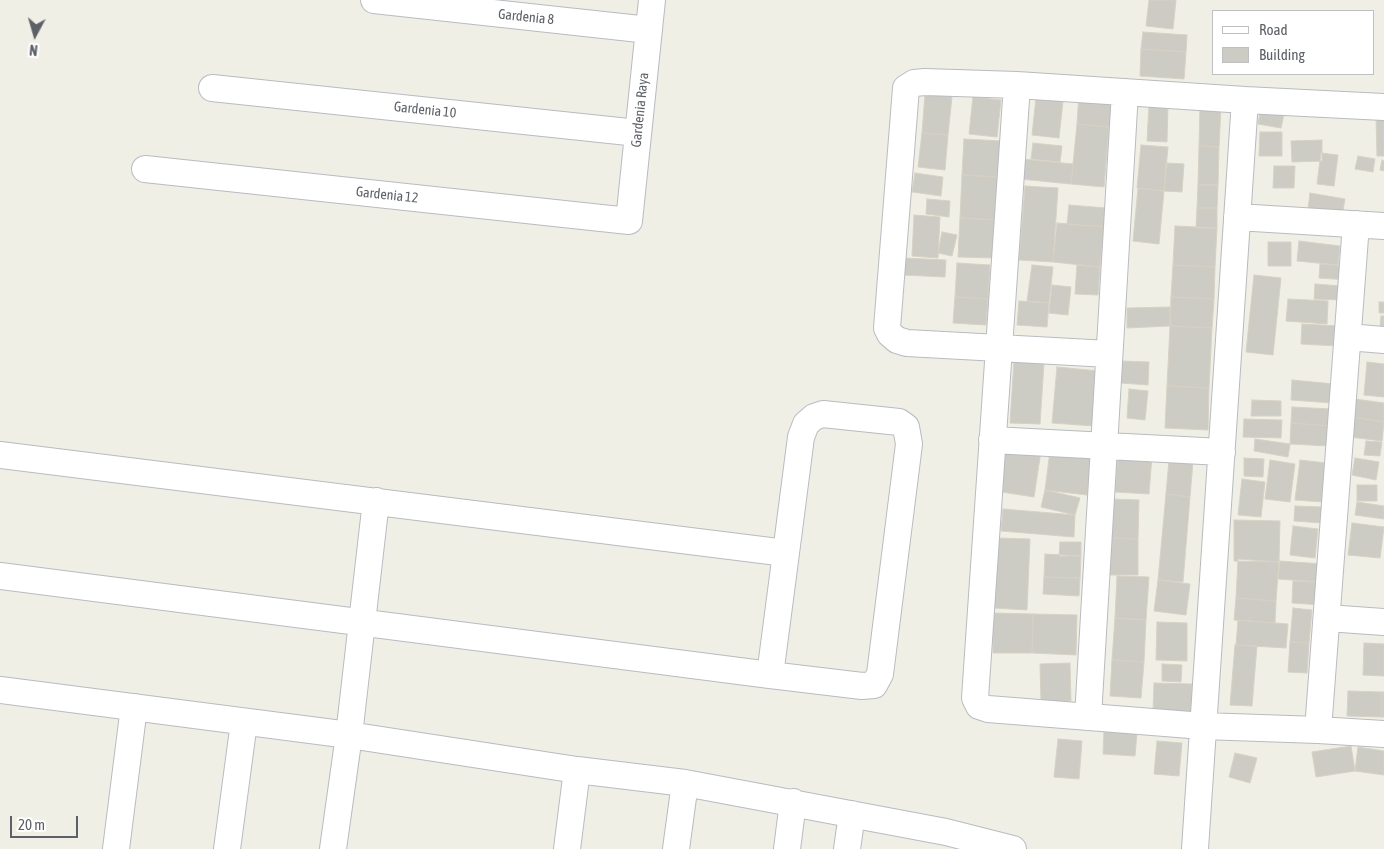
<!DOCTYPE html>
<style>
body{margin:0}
#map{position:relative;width:1384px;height:849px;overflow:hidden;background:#f0efe6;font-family:"Asap Condensed",sans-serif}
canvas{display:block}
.legend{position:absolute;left:1212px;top:10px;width:162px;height:65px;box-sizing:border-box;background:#fff;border:1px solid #bec0c2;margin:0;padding:6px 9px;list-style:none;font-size:15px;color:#5d6167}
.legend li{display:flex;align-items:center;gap:10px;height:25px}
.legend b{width:25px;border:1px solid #bec0c2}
.north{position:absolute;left:10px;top:10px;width:50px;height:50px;-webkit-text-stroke:4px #fff;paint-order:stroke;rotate:186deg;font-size:14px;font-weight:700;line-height:20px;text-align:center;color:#5d6167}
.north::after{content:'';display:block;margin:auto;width:18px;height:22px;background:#5d6167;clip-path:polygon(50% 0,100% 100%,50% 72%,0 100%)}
.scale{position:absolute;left:10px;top:816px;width:68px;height:22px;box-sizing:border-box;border:2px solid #5d6167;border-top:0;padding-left:6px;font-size:15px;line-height:18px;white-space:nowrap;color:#5d6167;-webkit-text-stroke:4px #fff;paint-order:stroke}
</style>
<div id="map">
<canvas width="1384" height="849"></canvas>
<ul class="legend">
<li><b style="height:6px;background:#fff"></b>Road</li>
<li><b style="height:14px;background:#cdccc4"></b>Building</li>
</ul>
<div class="north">N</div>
<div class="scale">20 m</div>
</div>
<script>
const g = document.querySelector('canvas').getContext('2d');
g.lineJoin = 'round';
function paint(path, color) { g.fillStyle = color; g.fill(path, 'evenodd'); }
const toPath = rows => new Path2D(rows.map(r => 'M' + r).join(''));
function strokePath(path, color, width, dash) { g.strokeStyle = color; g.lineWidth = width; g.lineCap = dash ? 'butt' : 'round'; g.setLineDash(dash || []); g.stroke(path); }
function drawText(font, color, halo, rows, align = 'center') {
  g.font = font + ' "Asap Condensed",sans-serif'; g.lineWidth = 4; g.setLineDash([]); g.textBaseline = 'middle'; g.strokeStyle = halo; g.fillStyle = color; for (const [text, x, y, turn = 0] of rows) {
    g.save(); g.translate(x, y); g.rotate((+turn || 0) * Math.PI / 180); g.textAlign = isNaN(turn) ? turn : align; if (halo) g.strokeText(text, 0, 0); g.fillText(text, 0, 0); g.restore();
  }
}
const building = toPath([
 [1149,0,1176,0,1173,29,1146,26,1149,0],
 [1143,32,1187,35,1186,52,1141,49,1143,32],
 [1141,49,1186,52,1184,79,1140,76,1141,49],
 [925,94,952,97,948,135,922,133,925,94],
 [1079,94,1112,97,1109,127,1077,124,1079,94],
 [973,97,1001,100,997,137,969,134,973,97],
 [1036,98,1063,101,1059,138,1032,135,1036,98],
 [1149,105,1168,106,1167,142,1147,141,1149,105],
 [1200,106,1221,107,1219,147,1199,146,1200,106],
 [1261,106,1285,110,1281,128,1258,124,1261,106],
 [1376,116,1384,116,1384,156,1377,156,1376,116],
 [1077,124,1109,127,1104,187,1071,184,1077,124],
 [1260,132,1282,132,1282,156,1259,156,1260,132],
 [922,133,948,135,945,170,918,167,922,133],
 [964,139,1001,141,999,177,962,175,964,139],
 [1322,140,1322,161,1292,162,1291,141,1322,140],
 [1033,143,1062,146,1060,162,1031,159,1033,143],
 [1141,145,1168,147,1164,191,1137,188,1141,145],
 [1199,146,1219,147,1218,185,1198,185,1199,146],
 [1321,153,1338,155,1334,186,1317,184,1321,153],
 [1358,156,1375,159,1373,172,1355,169,1358,156],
 [1022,159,1073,164,1071,184,1020,179,1022,159],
 [1382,160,1384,161,1384,171,1380,170,1382,160],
 [1166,163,1184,164,1182,192,1164,191,1166,163],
 [1274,166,1295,166,1294,188,1273,188,1274,166],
 [915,173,943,177,941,196,912,192,915,173],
 [962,175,999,177,997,220,960,218,962,175],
 [1198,185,1218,185,1217,208,1197,208,1198,185],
 [1025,186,1058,188,1053,262,1019,260,1025,186],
 [1138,188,1164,191,1159,244,1133,241,1138,188],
 [1310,193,1345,199,1342,216,1308,210,1310,193],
 [927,199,950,201,949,217,926,214,927,199],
 [1069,205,1106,208,1104,227,1067,224,1069,205],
 [1197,208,1217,208,1217,228,1196,228,1197,208],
 [914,215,940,217,938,258,912,256,914,215],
 [960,218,997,220,995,258,958,257,960,218],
 [1057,223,1104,227,1100,267,1053,262,1057,223],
 [1175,226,1217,228,1215,267,1173,265,1175,226],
 [942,232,957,235,952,256,938,253,942,232],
 [1299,241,1340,246,1338,265,1297,261,1299,241],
 [1268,242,1291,242,1291,266,1268,266,1268,242],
 [904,258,946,260,945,277,903,275,904,258],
 [957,263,990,265,988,299,955,297,957,263],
 [1320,264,1349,266,1348,280,1319,278,1320,264],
 [1032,265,1053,267,1049,303,1027,301,1032,265],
 [1077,265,1100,267,1098,295,1075,294,1077,265],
 [1173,265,1215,267,1214,299,1171,297,1173,265],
 [1254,275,1281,278,1273,355,1246,352,1254,275],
 [1315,284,1341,286,1340,300,1314,299,1315,284],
 [1052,285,1071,287,1068,315,1049,313,1052,285],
 [955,297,988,299,986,325,953,323,955,297],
 [1171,297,1214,299,1212,328,1170,326,1171,297],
 [1288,299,1328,301,1327,324,1286,321,1288,299],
 [1019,301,1049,303,1047,327,1017,325,1019,301],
 [1379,302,1384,302,1384,313,1379,313,1379,302],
 [1170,307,1170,326,1127,328,1127,308,1170,307],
 [1381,316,1384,316,1384,327,1380,327,1381,316],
 [1302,324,1339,326,1338,346,1301,344,1302,324],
 [1170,326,1212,328,1209,388,1167,386,1170,326],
 [1014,361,1044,363,1040,424,1010,423,1014,361],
 [1121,361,1149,362,1148,385,1121,383,1121,361],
 [1367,362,1384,364,1384,397,1364,395,1367,362],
 [1057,367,1099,371,1094,426,1052,423,1057,367],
 [1292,380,1334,384,1332,403,1291,400,1292,380],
 [1167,386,1209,388,1208,430,1165,428,1167,386],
 [1129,389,1148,391,1145,420,1127,418,1129,389],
 [1355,399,1384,403,1384,422,1353,417,1355,399],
 [1252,400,1281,401,1281,416,1251,416,1252,400],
 [1292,407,1331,409,1330,426,1291,423,1292,407],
 [1353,417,1384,422,1382,441,1350,437,1353,417],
 [1244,419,1282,420,1281,438,1243,437,1244,419],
 [1291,423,1330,426,1329,446,1290,444,1291,423],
 [1255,439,1290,444,1288,457,1254,451,1255,439],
 [1366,441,1382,442,1380,456,1364,455,1366,441],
 [1002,445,1041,451,1034,497,995,491,1002,445],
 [1050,451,1092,456,1087,495,1045,490,1050,451],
 [1118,454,1152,456,1149,494,1115,492,1118,454],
 [1244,458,1264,459,1263,477,1244,476,1244,458],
 [1355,458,1379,462,1376,480,1352,475,1355,458],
 [1169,460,1193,462,1190,497,1166,494,1169,460],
 [1270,460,1295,464,1290,502,1265,499,1270,460],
 [1300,460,1326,463,1322,502,1295,500,1300,460],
 [1242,479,1265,482,1261,517,1238,515,1242,479],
 [1357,485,1377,485,1377,501,1357,501,1357,485],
 [1045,490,1080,498,1075,515,1041,507,1045,490],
 [1166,494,1190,497,1183,582,1158,580,1166,494],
 [1111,499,1139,500,1138,539,1110,538,1111,499],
 [1357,502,1384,506,1384,519,1355,515,1357,502],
 [1295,506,1323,507,1322,523,1294,521,1295,506],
 [1003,509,1075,515,1074,537,1001,531,1003,509],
 [1234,520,1280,521,1279,562,1234,561,1234,520],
 [1352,523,1384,527,1380,558,1348,555,1352,523],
 [1293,526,1318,529,1315,558,1290,555,1293,526],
 [997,538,1030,539,1027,610,994,608,997,538],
 [1110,538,1138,539,1138,575,1110,575,1110,538],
 [1060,542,1081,542,1081,556,1059,556,1060,542],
 [1045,554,1081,556,1080,578,1044,577,1045,554],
 [1238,559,1279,562,1276,601,1236,598,1238,559],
 [1280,561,1323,564,1321,582,1278,579,1280,561],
 [1117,576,1149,577,1146,620,1115,618,1117,576],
 [1044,577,1080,578,1079,596,1043,594,1044,577],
 [1158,580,1190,584,1186,615,1154,611,1158,580],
 [1293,581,1321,582,1321,605,1292,603,1293,581],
 [1236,598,1276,601,1275,623,1234,620,1236,598],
 [1293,608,1312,610,1309,643,1290,642,1293,608],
 [993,613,1033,614,1032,653,993,653,993,613],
 [1033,614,1077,615,1076,655,1032,653,1033,614],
 [1115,618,1146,620,1144,662,1112,660,1115,618],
 [1238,620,1288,624,1286,648,1236,645,1238,620],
 [1157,622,1187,623,1187,661,1156,660,1157,622],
 [1290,642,1309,643,1307,673,1288,672,1290,642],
 [1364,643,1384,644,1384,676,1363,675,1364,643],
 [1235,645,1257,646,1252,706,1230,705,1235,645],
 [1112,660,1144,662,1141,698,1110,696,1112,660],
 [1070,663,1071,701,1041,702,1040,664,1070,663],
 [1162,664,1182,665,1181,682,1162,681,1162,664],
 [1154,683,1192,684,1191,712,1153,711,1154,683],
 [1348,691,1382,692,1381,717,1347,716,1348,691],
 [1382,692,1384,692,1384,717,1381,717,1382,692],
 [1104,731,1137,733,1135,756,1103,754,1104,731],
 [1058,739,1082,741,1079,779,1054,777,1058,739],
 [1157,741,1182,743,1179,776,1154,774,1157,741],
 [1351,746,1355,771,1316,777,1312,752,1351,746],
 [1358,747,1384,751,1384,775,1355,771,1358,747],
 [1235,753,1257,758,1250,783,1229,777,1235,753]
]);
paint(building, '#cdccc4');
strokePath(building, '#d6d1c3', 1);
const minor = toPath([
 [374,0,649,30],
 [1017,85,975,698,979,706,988,709,1203,726,1318,730,1384,734],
 [212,88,638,133],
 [1245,100,1384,107],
 [145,169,629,221,652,0],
 [1237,217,1384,226],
 [1348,337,1384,340],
 [1109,354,907,343,897,340,890,334,887,328,906,88,914,83,925,82,1017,85,1245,100,1195,849],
 [992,440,1222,452],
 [0,455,786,553,801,437,806,424,814,417,823,414,899,422,906,427,909,444,880,674,874,685,862,686,770,675,786,553],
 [0,576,770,675],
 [1327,618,1384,622],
 [0,690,349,735,577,770,685,783,946,832,1013,849],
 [1088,717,1125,92],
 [1318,730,1356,224],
 [116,849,134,707],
 [227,849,244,722],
 [333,849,349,735,376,501],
 [567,849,577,770],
 [676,849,685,783],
 [787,849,793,802],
 [847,849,852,814]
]);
strokePath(minor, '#b8bbc0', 28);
strokePath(minor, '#fff', 26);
drawText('14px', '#5d6167', '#fff', [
 ["Gardenia 8",526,17,6],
 ["Gardenia 10",425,110,6],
 ["Gardenia Raya",640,110,-84],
 ["Gardenia 12",387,195,6]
]);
</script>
